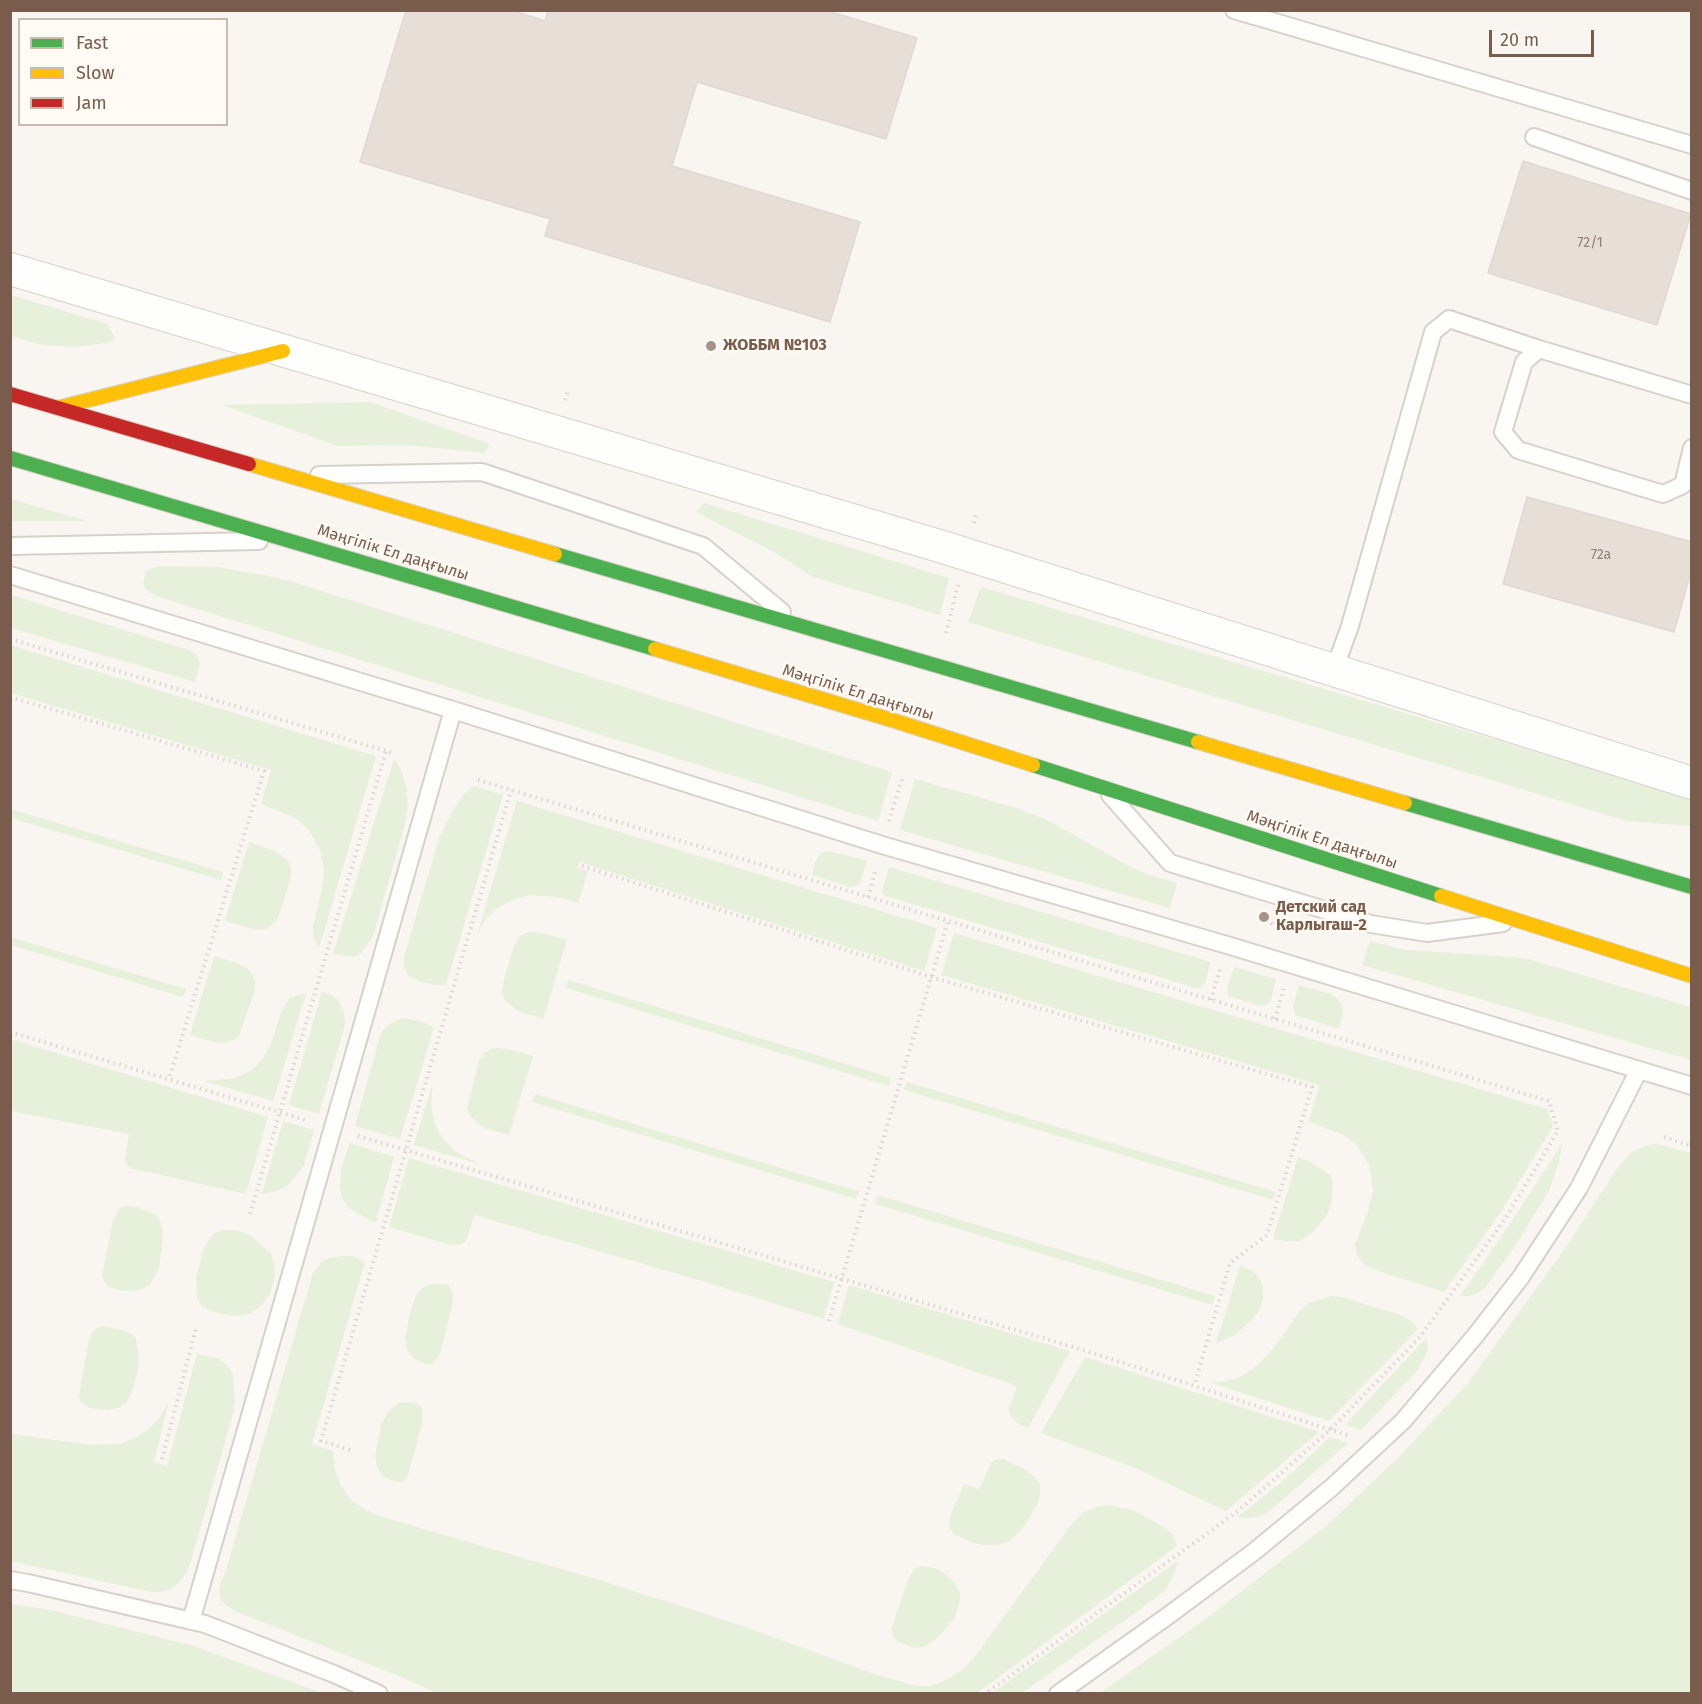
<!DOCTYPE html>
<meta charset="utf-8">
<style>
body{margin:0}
#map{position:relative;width:1702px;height:1704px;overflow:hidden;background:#f9f5f0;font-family:"Fira Sans",sans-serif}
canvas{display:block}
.frame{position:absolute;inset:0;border:12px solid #7a5c4d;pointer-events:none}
.legend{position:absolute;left:18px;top:18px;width:210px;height:108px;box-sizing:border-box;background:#fffaf3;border:2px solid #cabbb1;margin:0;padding:8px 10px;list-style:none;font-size:18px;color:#7a5c4d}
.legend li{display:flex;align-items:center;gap:12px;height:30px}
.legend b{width:30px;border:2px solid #cabbb1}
.scale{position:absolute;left:1489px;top:30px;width:105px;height:27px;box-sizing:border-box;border:3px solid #7a5c4d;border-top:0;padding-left:8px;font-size:18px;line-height:21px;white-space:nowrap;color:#7a5c4d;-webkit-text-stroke:4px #fffaf3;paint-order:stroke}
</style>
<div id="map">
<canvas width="1702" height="1704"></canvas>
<div class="frame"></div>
<ul class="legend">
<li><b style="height:8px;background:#4caf50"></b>Fast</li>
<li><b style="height:8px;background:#ffc107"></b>Slow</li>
<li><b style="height:8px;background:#c62828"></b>Jam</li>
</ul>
<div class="scale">20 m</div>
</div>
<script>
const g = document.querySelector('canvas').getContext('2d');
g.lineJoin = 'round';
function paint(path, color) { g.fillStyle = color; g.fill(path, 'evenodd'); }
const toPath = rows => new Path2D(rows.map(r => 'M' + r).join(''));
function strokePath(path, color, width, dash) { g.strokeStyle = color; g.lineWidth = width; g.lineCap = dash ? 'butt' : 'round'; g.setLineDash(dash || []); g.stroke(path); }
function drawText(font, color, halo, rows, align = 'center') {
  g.font = font + ' "Fira Sans",sans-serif'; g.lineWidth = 5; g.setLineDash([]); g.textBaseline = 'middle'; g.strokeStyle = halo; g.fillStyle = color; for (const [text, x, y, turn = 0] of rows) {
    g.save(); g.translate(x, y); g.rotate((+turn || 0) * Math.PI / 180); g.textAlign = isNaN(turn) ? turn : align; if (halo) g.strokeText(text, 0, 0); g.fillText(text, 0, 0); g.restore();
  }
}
paint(toPath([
 [11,295,107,324,116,340,100,344,76,347,42,345,11,336],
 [370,402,490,444,484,453,406,445,338,446,222,405],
 [10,499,11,499,87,521,11,521],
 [704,503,949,578,940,615,813,577,774,552,696,512],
 [159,566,217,567,264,575,290,581,892,772,878,821,162,598,151,593,146,589,143,583,146,571],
 [981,587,1691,798,1691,826,1627,821,968,622],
 [11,595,189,650,196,654,200,664,195,682,11,628],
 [10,645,376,756,319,948,314,939,313,926,322,889,324,870,320,850,309,830,296,818,261,804,271,770,11,693],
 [394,759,401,770,406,785,408,806,405,824,373,936,361,953,352,957,333,954],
 [915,779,1020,809,1049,821,1129,866,1147,874,1177,883,1170,908,900,830],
 [474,786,503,795,446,985,433,985,419,981,409,976,404,967,404,957,439,838,451,814,462,796],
 [517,801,937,928,924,971,579,862,577,868,588,871,578,903,555,897,530,895,512,900,496,909,485,920,477,935],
 [10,809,223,872,221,880,11,818],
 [249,842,275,851,288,860,291,867,291,877,279,914,275,922,267,928,260,930,249,928,225,921],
 [830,851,867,861,859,885,850,887,812,875,815,863,819,856,823,852],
 [889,867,1211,962,1205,983,1200,988,1196,988,885,896,882,892],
 [532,932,542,933,567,940,543,1019,520,1012,511,1006,505,1001,502,992,503,983,514,946,519,937,525,933],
 [954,933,1547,1109,1553,1126,1500,1213,1444,1292,1378,1271,1364,1264,1357,1255,1355,1244,1368,1212,1373,1190,1369,1165,1357,1145,1344,1135,1309,1122,1319,1085,941,975],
 [10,937,186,989,183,997,11,945],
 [1370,941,1405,950,1500,956,1528,959,1691,1007,1691,1060,1362,965],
 [214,956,239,964,248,969,252,974,255,981,255,990,239,1036,232,1041,224,1043,213,1042,190,1035],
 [1234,967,1276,979,1271,1000,1268,1004,1260,1006,1229,996,1227,992,1227,988],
 [568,980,892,1078,889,1086,566,988],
 [1299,985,1331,994,1336,998,1341,1004,1343,1011,1339,1029,1295,1015,1293,1007],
 [322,992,332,995,339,1001,344,1012,345,1025,319,1114,289,1105],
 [306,994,273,1101,204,1081,232,1079,250,1071,262,1060,272,1042,280,1015,285,1005,290,998,298,995],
 [405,1018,426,1023,434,1028,400,1139,355,1126,381,1033,387,1026,396,1020],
 [10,1039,268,1117,246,1194,134,1169,128,1167,125,1159,129,1134,11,1111],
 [497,1048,507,1049,533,1056,509,1135,485,1128,476,1122,471,1117,467,1108,479,1061,484,1053,491,1049],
 [433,1082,431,1106,435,1125,443,1139,455,1151,479,1164,414,1145],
 [907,1082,1276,1192,1274,1200,904,1090],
 [535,1094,837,1185,859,1191,856,1199,532,1102],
 [283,1121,314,1130,304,1165,296,1176,287,1186,277,1191,262,1194],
 [1563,1142,1558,1165,1549,1190,1517,1243,1485,1288,1478,1293,1470,1296,1460,1296,1514,1218],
 [349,1143,394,1157,376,1222,362,1216,349,1208,342,1198,340,1186,341,1171],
 [1658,1144,1691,1153,1691,1693,1100,1693,1203,1621,1325,1527,1401,1455,1468,1383,1566,1247,1620,1164,1632,1152,1647,1145],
 [1298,1157,1310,1162,1330,1175,1333,1184,1331,1205,1326,1217,1312,1233,1300,1241,1286,1241,1273,1239],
 [409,1158,834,1282,824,1319,702,1281,474,1215,468,1236,464,1243,459,1245,451,1245,389,1227],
 [877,1195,1215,1296,1212,1305,875,1204],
 [126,1206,136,1207,154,1214,159,1219,162,1226,163,1238,159,1268,154,1278,149,1285,142,1289,132,1291,119,1290,108,1286,104,1281,102,1276,113,1220,120,1208],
 [223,1230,237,1230,250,1235,271,1254,275,1267,274,1282,269,1295,262,1305,251,1313,242,1316,227,1315,211,1311,202,1306,197,1298,196,1279,203,1251,207,1242,213,1234],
 [343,1256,352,1256,365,1262,312,1444,333,1451,335,1470,340,1484,351,1500,364,1509,379,1516,596,1579,740,1625,872,1673,915,1686,931,1686,944,1681,961,1671,973,1659,1071,1525,1082,1513,1095,1507,1108,1505,1135,1511,1165,1528,1173,1534,1177,1546,977,1693,437,1693,394,1674,237,1612,227,1606,220,1599,219,1589,221,1581,225,1573,313,1273,321,1262,330,1258],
 [1240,1266,1253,1271,1260,1279,1263,1288,1263,1299,1259,1311,1251,1321,1235,1335,1216,1343],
 [430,1284,442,1284,448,1285,451,1289,453,1296,452,1306,440,1354,436,1360,432,1364,426,1364,413,1358,407,1349,405,1338,411,1308,416,1296,422,1288],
 [849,1285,1070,1351,1028,1428,1019,1424,1010,1416,1009,1409,1017,1386,838,1324],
 [1331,1296,1342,1297,1404,1316,1411,1321,1418,1329,1329,1421,1211,1383,1227,1381,1240,1377,1257,1366,1273,1349,1300,1311,1309,1303],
 [103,1326,121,1330,130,1333,136,1338,139,1357,138,1372,130,1397,125,1404,118,1408,108,1410,89,1408,80,1401,79,1396,89,1339,92,1333,97,1328],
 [1426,1338,1428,1346,1426,1354,1417,1371,1361,1430,1345,1425],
 [197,1354,218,1358,227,1365,233,1374,235,1403,232,1417,191,1561,186,1573,179,1583,171,1589,160,1592,151,1592,11,1561,11,1434,92,1445,121,1444,139,1436,149,1429,159,1418,169,1401,154,1462,167,1466],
 [1085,1357,1319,1432,1226,1511,1133,1467,1041,1433],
 [405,1402,418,1404,422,1408,422,1424,409,1472,406,1479,402,1482,396,1482,382,1476,377,1467,375,1456,381,1426,386,1415,392,1407,399,1403],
 [1330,1437,1348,1443,1268,1512,1259,1517,1250,1518,1238,1517,1285,1479],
 [1003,1459,1026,1470,1035,1477,1040,1485,1040,1495,1037,1505,1022,1529,1010,1541,997,1545,982,1545,968,1541,954,1534,951,1530,949,1524,951,1514,964,1484,979,1489,991,1463,995,1460],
 [1178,1561,1174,1575,1166,1589,1153,1600,1022,1693,992,1693],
 [921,1566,935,1568,944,1573,954,1582,960,1594,959,1606,955,1617,940,1636,926,1646,915,1648,898,1642,893,1637,891,1629,908,1580,914,1569],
 [10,1604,51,1610,194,1646,322,1693,11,1693]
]), '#e7f0db');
const building = toPath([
 [406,10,511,10,545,21,548,10,825,10,917,38,886,139,697,82,672,166,860,222,830,322,545,236,550,219,360,162,406,10],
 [1523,161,1691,214,1657,325,1488,273,1523,161],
 [1527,497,1692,542,1692,568,1674,632,1503,584,1527,497]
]);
paint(building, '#e6ded7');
strokePath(building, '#e2d8d2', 1.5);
const lane = toPath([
 [1234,10,1692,145],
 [1534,137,1692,191],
 [1692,395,1539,349,1524,362,1503,432,1518,450,1663,494,1683,485,1692,448],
 [319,475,482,472,703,546,782,612],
 [10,546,259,541],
 [10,575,453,710,882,845,1227,945,1692,1086],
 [1334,670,1350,626,1433,332,1449,319,1539,349],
 [1110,795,1170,863,1371,924,1427,933,1503,923],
 [10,1580,28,1583,205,1624,334,1674,379,1694],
 [191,1621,453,710],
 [1058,1694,1169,1615,1255,1551,1331,1488,1403,1421,1475,1336,1521,1277,1579,1188,1639,1070]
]);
const street = toPath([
 [10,269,946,548,1692,783]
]);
const fast = toPath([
 [10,458,655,649],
 [555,554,1198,742],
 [1033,765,1441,896],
 [1405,803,1692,887]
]);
const slow = toPath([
 [61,407,283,351],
 [249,464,555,554],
 [655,649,895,721,1033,765],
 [1198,742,1405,803],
 [1441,896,1692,976]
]);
const jam = toPath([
 [10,394,249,464]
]);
strokePath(lane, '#d7d1cb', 20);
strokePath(street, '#d7d1cb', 34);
strokePath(fast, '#d9d2cb', 16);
strokePath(slow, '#d9d2cb', 16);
strokePath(jam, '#d9d2cb', 16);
strokePath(toPath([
 [565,400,568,391],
 [974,523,976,514],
 [946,633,958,585],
 [10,639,393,753],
 [10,697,264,771,169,1079],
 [478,780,1549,1101,1558,1131,1505,1219,1420,1337,1330,1430,1238,1511,985,1694],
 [889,821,903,776],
 [582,866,931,977,1312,1087,1267,1235,1230,1263,1194,1386],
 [868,897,876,869],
 [1271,923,1284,934],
 [1211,1000,1220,969],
 [1275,1019,1284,987],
 [10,1032,309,1121],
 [358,1136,1080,1349,1350,1436],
 [1664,1137,1692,1146],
 [250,1214,386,751],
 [829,1321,948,921],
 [350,1450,321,1441,511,790],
 [162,1459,196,1328]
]), '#dcd5d0', 4, [1.5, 4.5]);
strokePath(lane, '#fefefd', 16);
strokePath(street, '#fefefd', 32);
strokePath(fast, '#4caf50', 14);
strokePath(slow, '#ffc107', 14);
strokePath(jam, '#c62828', 14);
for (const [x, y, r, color] of [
 [711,346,6,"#a69286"],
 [1264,917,6,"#a69286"]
]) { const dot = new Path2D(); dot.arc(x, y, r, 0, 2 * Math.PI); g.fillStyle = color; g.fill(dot); strokePath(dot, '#fffaf3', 2); }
drawText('14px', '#977e72', null, [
 ["72/1",1590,243],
 ["72а",1601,555]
]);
drawText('bold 16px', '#7a5c4d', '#fffaf3', [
 ["ЖОББМ №103",723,346],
 ["Детский сад",1276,908],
 ["Карлыгаш-2",1276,926]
], 'left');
drawText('16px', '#7a5c4d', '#fffaf3', [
 ["Мәңгілік Ел даңғылы",393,553,17],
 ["Мәңгілік Ел даңғылы",858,693,17],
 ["Мәңгілік Ел даңғылы",1322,840,18]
]);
</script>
